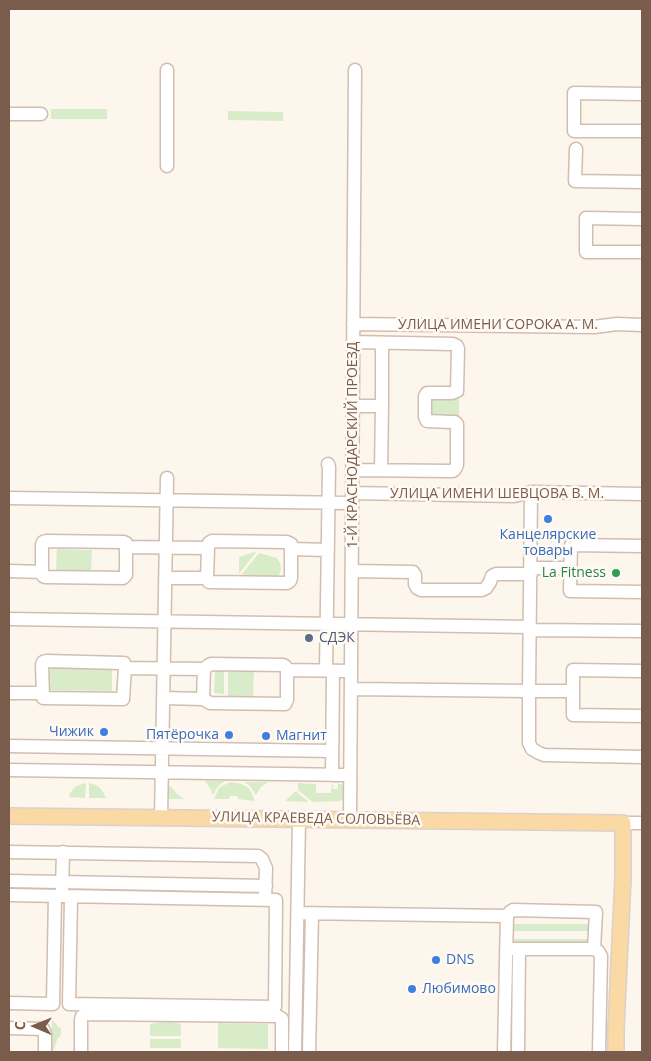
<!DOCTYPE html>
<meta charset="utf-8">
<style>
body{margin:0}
#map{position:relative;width:651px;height:1061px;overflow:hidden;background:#fdf6ec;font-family:"Open Sans",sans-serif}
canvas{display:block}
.frame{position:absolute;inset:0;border:10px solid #7a5c4d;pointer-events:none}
.north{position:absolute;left:10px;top:1001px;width:50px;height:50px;-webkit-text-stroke:4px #fffaf3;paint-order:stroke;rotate:271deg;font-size:14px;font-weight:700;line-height:20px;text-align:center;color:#7a5c4d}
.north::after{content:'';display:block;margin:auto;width:18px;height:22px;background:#7a5c4d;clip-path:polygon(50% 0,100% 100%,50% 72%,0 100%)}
</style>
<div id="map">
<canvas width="651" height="1061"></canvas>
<div class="frame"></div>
<div class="north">С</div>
</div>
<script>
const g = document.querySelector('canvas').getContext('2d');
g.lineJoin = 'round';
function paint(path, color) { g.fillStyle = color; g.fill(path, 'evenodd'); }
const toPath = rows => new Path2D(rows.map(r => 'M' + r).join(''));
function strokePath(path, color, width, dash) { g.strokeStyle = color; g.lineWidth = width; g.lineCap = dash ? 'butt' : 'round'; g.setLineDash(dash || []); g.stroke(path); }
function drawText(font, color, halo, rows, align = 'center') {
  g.font = font + ' "Open Sans",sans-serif'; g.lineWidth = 5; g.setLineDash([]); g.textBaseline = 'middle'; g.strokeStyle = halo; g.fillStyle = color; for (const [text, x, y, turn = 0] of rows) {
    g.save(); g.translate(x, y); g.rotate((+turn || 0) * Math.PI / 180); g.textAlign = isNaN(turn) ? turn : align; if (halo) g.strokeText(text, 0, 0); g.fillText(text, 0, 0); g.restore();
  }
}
paint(toPath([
 [51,109,107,109,107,119,51,119],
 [228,111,283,112,283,121,228,120],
 [431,398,459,399,459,416,431,416],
 [57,549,92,550,91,570,56,570],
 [257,551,239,574,239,557],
 [259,553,277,558,280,563,281,570,278,577,247,577,242,574],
 [50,668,112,669,112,691,50,690],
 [215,671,224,671,224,694,214,693],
 [228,671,254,671,253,698,228,697],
 [205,781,225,781,218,786,213,795,211,790],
 [232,782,241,784,246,786,250,790,255,801,238,799,237,796,230,796,229,799,214,799,219,788,228,783],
 [244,782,268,782,261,787,256,795,250,786],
 [86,783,85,798,69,797,70,793,76,786],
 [89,783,96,785,100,788,103,792,106,798,89,798],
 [298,783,316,784,316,793,331,793,332,784,333,784,333,789,338,789,338,784,342,784,343,788,343,799,340,801,313,802,299,791,298,788],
 [170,786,177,794,184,799,169,799,169,787],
 [296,791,299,794,309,802,285,801],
 [516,924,587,924,590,926,590,931,512,931,512,926],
 [512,939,590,939,590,943,512,943],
 [52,1020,61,1029,61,1035,57,1040,53,1052,49,1052,49,1028,52,1028],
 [165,1021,181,1024,181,1036,150,1036,150,1024],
 [218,1023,268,1024,268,1049,218,1048],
 [150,1039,181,1039,181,1048,150,1048]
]), '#d8ecc9');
const minor = toPath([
 [642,94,574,93,574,131,642,131],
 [10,114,41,114],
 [576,149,575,181,642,182],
 [167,166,167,70],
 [642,219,586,218,586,252,642,252],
 [353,324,594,327,617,324,642,325],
 [353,406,382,406,382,343],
 [353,470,450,471,453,471,455,469,457,465,457,424,455,422,452,422,427,421,425,417,425,396,427,393,452,393,457,391,458,349,457,346,453,344,353,342],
 [381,470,382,406],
 [531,492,529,691,573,691],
 [352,493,514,496,531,492,642,494],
 [9,498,352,503],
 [642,546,571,545,570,591,642,592],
 [126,547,126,575,123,578,45,577,43,576,42,574,42,545,43,542,46,541,124,542,126,543,126,547,208,548,209,543,212,541,287,542,291,544,291,549,328,550],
 [208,548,207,578,209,582,287,583,290,581,291,578,291,549],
 [531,568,571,568],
 [9,571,42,572],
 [352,571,413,572,415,575,415,584,417,588,421,590,482,590,486,588,490,582,492,576,496,574,531,574],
 [165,578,207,578],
 [9,619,530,627],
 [530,630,642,631],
 [125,668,123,699,43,698,42,665,43,662,46,661,122,663,124,663,125,668,204,669,209,665,211,664,283,665,285,666,287,670],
 [326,670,329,467,328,464],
 [642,671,573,670,573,715,642,716],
 [351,689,529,691,529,743,532,749,539,753,544,755,642,757],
 [9,693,42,693],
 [163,698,203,699,210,703,285,704,287,700,287,670,351,671],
 [203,699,204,669],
 [9,746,332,751],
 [9,770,350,775],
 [332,775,333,671],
 [161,818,167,478],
 [350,819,355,70],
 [623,823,642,823],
 [9,852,258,856,262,859,266,868,265,900],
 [9,881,266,886],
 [62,890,63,852],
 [9,895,276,900,275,1007,69,1004,71,897],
 [298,913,507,916,510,912,513,910,596,912,594,949],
 [506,949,594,949,598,951,601,956,599,1052],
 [9,1003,53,1004,55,896],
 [9,1028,43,1029,45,1034,45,1052],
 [81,1052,81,1020,82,1016,87,1014,277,1016,282,1019,282,1052],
 [295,1052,299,819],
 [309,1052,312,913],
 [504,1052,507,916],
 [518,1052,519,949]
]);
const major = toPath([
 [9,816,623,823,623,878,616,1028,616,1052]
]);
strokePath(minor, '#d1beb0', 15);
strokePath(major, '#dad1cd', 18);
strokePath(minor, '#fff', 12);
strokePath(major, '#fbd9a5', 15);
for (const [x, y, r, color] of [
 [548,519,5,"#3f7fe0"],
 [616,573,5,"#2e9e5b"],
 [309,638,5,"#5c6f8a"],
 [104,732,5,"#3f7fe0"],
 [229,735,5,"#3f7fe0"],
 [266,736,5,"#3f7fe0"],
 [436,960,5,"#3f7fe0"],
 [412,989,5,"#3f7fe0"]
]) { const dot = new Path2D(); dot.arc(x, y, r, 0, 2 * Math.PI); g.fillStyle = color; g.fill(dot); strokePath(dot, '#fffaf3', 2); }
drawText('14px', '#7a5c4d', '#fffaf3', [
 ["УЛИЦА ИМЕНИ СОРОКА А. М.",498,325],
 ["1-Й КРАСНОДАРСКИЙ ПРОЕЗД",353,445,-90],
 ["УЛИЦА ИМЕНИ ШЕВЦОВА В. М.",497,494],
 ["УЛИЦА КРАЕВЕДА СОЛОВЬЁВА",316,819,1]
]);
drawText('14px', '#366cbe', '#fffaf3', [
 ["Канцелярские",548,535,"center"],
 ["товары",548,551,"center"],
 ["Чижик",94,732,"right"],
 ["Пятёрочка",219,735,"right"],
 ["Магнит",276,736],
 ["DNS",446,960],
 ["Любимово",422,989]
], 'left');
drawText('14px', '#27864d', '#fffaf3', [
 ["La Fitness",606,573]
], 'right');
drawText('14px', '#4e5e75', '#fffaf3', [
 ["СДЭК",319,638]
], 'left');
</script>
